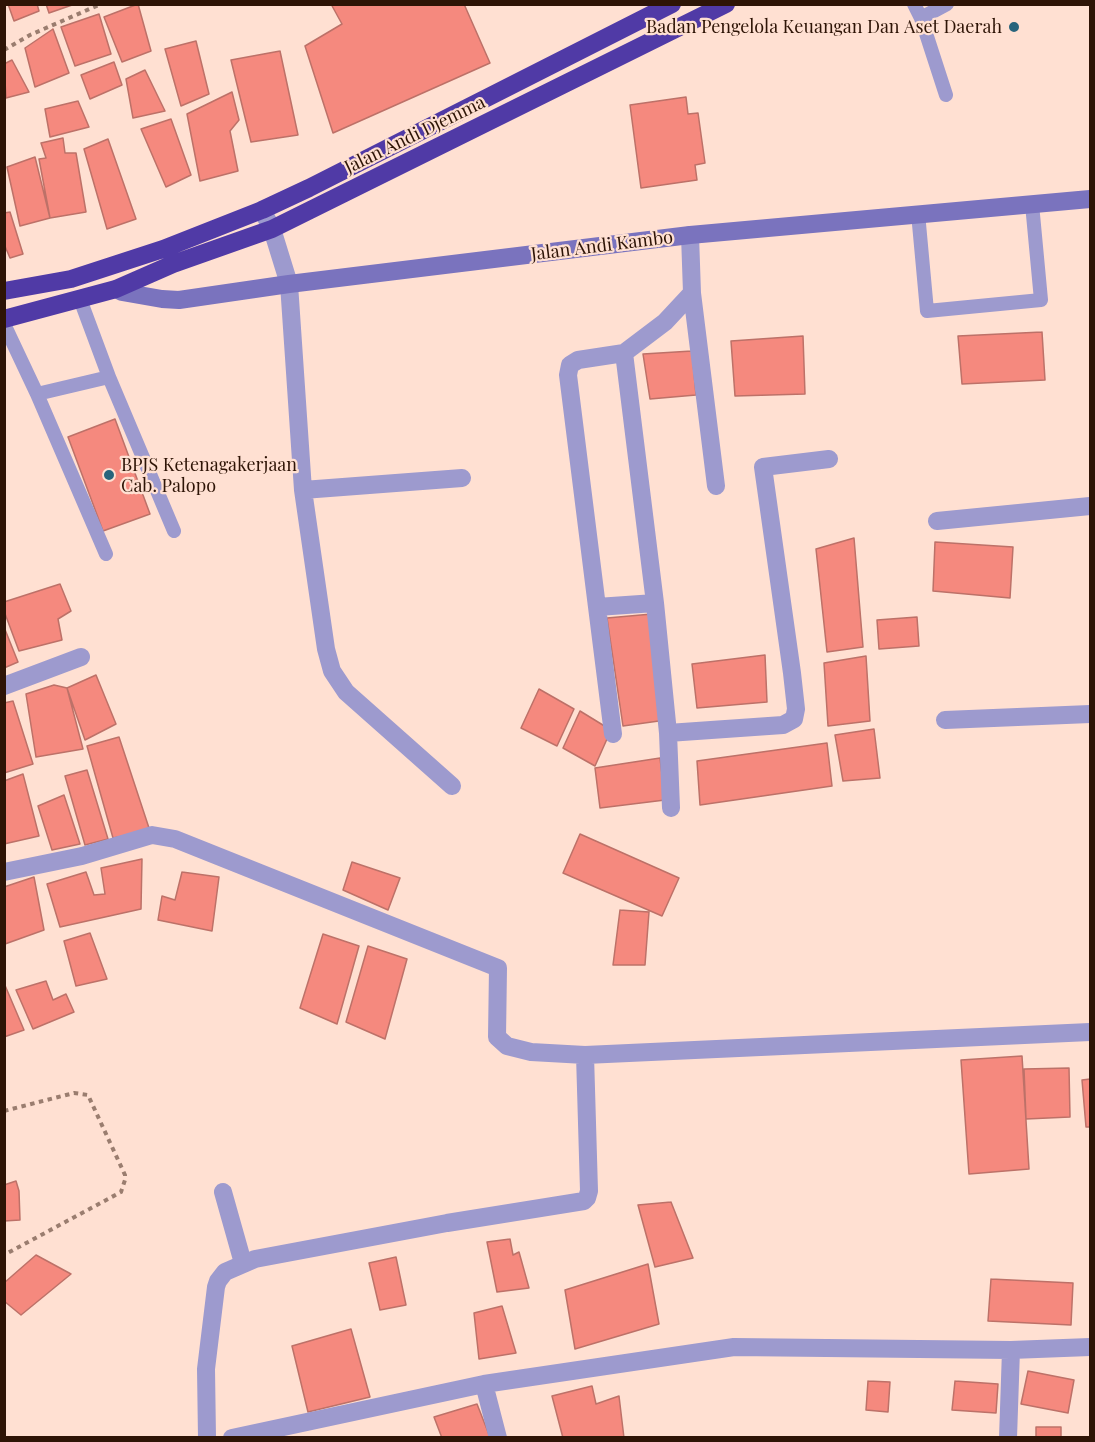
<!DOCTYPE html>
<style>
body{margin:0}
#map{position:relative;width:1095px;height:1442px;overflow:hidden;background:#ffe0d2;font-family:"Playfair Display",serif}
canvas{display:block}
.frame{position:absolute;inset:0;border:6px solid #2e1406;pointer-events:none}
</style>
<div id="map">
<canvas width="1095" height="1442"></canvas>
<div class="frame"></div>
</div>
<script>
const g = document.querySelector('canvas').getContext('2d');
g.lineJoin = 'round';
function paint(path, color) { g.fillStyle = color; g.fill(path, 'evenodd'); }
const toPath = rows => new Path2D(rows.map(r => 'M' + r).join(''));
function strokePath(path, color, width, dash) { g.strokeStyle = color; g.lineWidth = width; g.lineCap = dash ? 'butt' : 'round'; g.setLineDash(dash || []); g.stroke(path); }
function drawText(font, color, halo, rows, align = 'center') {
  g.font = font + ' "Playfair Display",serif'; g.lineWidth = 4.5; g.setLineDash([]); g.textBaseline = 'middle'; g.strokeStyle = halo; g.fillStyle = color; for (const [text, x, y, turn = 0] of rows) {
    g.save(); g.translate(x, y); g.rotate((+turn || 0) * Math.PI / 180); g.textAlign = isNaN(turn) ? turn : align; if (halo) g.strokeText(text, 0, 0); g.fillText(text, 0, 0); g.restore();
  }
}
const building = toPath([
 [8,4,37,4,39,11,14,21,8,4],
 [46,4,75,4,49,13,46,4],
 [138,4,151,51,122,62,104,17,138,4],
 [331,4,464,4,490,63,333,133,305,46,342,24,331,4],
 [99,14,111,54,75,66,61,27,99,14],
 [53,29,69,73,35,87,25,48,53,29],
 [196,41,209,94,181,106,165,49,196,41],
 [280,51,298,135,251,142,231,60,280,51],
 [12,60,29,92,6,98,4,64,12,60],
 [114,62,122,85,90,99,81,75,114,62],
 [145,70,165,111,133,118,126,79,145,70],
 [232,92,239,120,230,131,238,171,200,181,187,114,232,92],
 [686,97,688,114,698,113,705,163,695,165,697,180,641,188,630,105,686,97],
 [78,101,89,127,50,137,45,109,78,101],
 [171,119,191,175,166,187,141,129,171,119],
 [63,138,65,153,76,153,86,212,50,218,39,159,46,158,41,143,63,138],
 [108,139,136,219,107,229,84,149,108,139],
 [35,157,50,218,20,226,7,167,35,157],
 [10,212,23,254,10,258,4,244,4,213,10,212],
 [1042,332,1045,380,962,384,958,336,1042,332],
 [803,336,805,394,735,396,731,341,803,336],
 [692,351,696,395,650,399,643,354,692,351],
 [115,419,150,514,103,531,68,437,115,419],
 [854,538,863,647,827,652,816,549,854,538],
 [935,542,1013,547,1010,598,933,591,935,542],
 [60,584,71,611,58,619,62,640,19,651,4,611,4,602,60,584],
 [652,614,666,720,623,726,607,618,652,614],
 [917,617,919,646,879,649,877,620,917,617],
 [4,627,18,662,4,668,4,627],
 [765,655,767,702,697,708,692,664,765,655],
 [866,656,870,721,828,726,824,663,866,656],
 [96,675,116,724,85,740,67,688,96,675],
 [54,685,67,688,83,749,36,757,26,694,54,685],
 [539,689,574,709,557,746,521,728,539,689],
 [13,701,33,764,4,773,4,703,13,701],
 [580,711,611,730,595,766,563,748,580,711],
 [874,729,880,778,843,781,835,735,874,729],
 [119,737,150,831,113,838,87,746,119,737],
 [827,743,832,786,700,805,697,761,827,743],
 [660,758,665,800,600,808,595,768,660,758],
 [87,770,108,839,85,845,65,776,87,770],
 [23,774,39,836,4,844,4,781,23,774],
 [64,795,80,844,52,850,38,806,64,795],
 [580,834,679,878,662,916,563,873,580,834],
 [142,859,141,909,60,927,47,884,86,872,94,895,105,894,101,868,142,859],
 [352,862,400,878,388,910,343,890,352,862],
 [182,872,219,877,212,931,158,920,162,896,175,900,182,872],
 [34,877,44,930,5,944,4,887,34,877],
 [620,910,649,912,645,965,613,965,620,910],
 [90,933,107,979,76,986,64,941,90,933],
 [323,934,359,946,337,1024,300,1008,323,934],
 [368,946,407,959,385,1039,346,1022,368,946],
 [46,981,53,1000,66,994,74,1012,33,1029,16,990,46,981],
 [4,983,24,1030,4,1037,4,983],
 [1022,1056,1029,1169,969,1174,961,1060,1022,1056],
 [1069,1068,1070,1117,1026,1119,1024,1069,1069,1068],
 [1090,1079,1090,1127,1086,1127,1082,1080,1090,1079],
 [16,1181,19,1191,20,1220,4,1221,4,1185,16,1181],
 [671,1202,693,1258,655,1267,638,1205,671,1202],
 [510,1239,513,1255,519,1252,529,1288,497,1292,487,1242,510,1239],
 [36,1255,71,1274,21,1315,4,1301,4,1283,36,1255],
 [396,1257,406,1305,380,1310,369,1263,396,1257],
 [648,1264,659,1324,575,1349,565,1290,648,1264],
 [991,1279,1073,1283,1071,1325,988,1321,991,1279],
 [502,1306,516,1353,479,1359,474,1313,502,1306],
 [351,1329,370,1397,308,1412,292,1346,351,1329],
 [1028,1371,1074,1380,1068,1413,1021,1404,1028,1371],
 [868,1381,890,1382,888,1412,866,1410,868,1381],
 [955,1381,998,1384,996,1413,952,1410,955,1381],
 [592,1386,596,1404,619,1396,624,1438,563,1438,552,1396,592,1386],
 [477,1404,490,1437,442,1438,434,1417,477,1404],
 [1036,1427,1061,1427,1061,1438,1036,1438,1036,1427]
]);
paint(building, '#f5897e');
strokePath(building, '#bd7168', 1.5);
strokePath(toPath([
 [4,50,30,35,101,4],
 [4,1111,74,1093,88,1095,125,1175,125,1180,121,1192,4,1255]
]), '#9a7d6f', 4, [4.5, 4.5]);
strokePath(toPath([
 [914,4,921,18,947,4],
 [921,18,946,95],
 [918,213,927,311,1041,300,1032,204],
 [4,324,37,394,109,377,80,299],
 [109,377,174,531],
 [37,394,106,554]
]), '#9d9ace', 14);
strokePath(toPath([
 [262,210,272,229,289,284,303,490,326,649,332,671,346,692,452,786],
 [692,293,716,486],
 [624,353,578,360,570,365,568,375,597,607,655,603],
 [303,490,462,478],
 [937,521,1090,506],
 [597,607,613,734],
 [4,686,81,657],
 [945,720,1090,714],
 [668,733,783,725,794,719,796,709,792,673,763,467,829,459],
 [671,808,668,733,655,603,624,353,665,322,692,293,690,235],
 [4,872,82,856,152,835,175,839,498,968,497,1037,507,1046,531,1052,585,1055,1090,1032],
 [223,1192,243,1263],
 [484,1384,498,1438],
 [207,1438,206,1369,216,1287,218,1281,225,1272,255,1259,447,1223,584,1201,587,1198,589,1191,585,1055],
 [232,1438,484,1384,734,1347,1011,1350,1090,1347],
 [1008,1438,1011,1350]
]), '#9d9ace', 18);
strokePath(toPath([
 [116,289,122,292,162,299,179,300,289,284,690,235,1090,199]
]), '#7a73be', 18);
strokePath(toPath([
 [4,291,71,279,163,249,262,210,309,188,672,4],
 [4,319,116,289,173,264,272,229,726,4]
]), '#503aa6', 18);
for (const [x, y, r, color] of [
 [1014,27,6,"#28647c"],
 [109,475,6,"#28647c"]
]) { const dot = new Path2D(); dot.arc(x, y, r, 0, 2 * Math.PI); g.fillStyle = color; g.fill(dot); strokePath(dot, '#ffe0d2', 2); }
drawText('18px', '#2e1406', '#ffe0d2', [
 ["Badan Pengelola Keuangan Dan Aset Daerah",1002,27],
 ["BPJS Ketenagakerjaan",121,465,"left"],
 ["Cab. Palopo",121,486,"left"]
], 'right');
drawText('18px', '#2e1406', '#ffe0d2', [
 ["Jalan Andi Djemma",415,135,-26],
 ["Jalan Andi Kambo",602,246,-7]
]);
</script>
